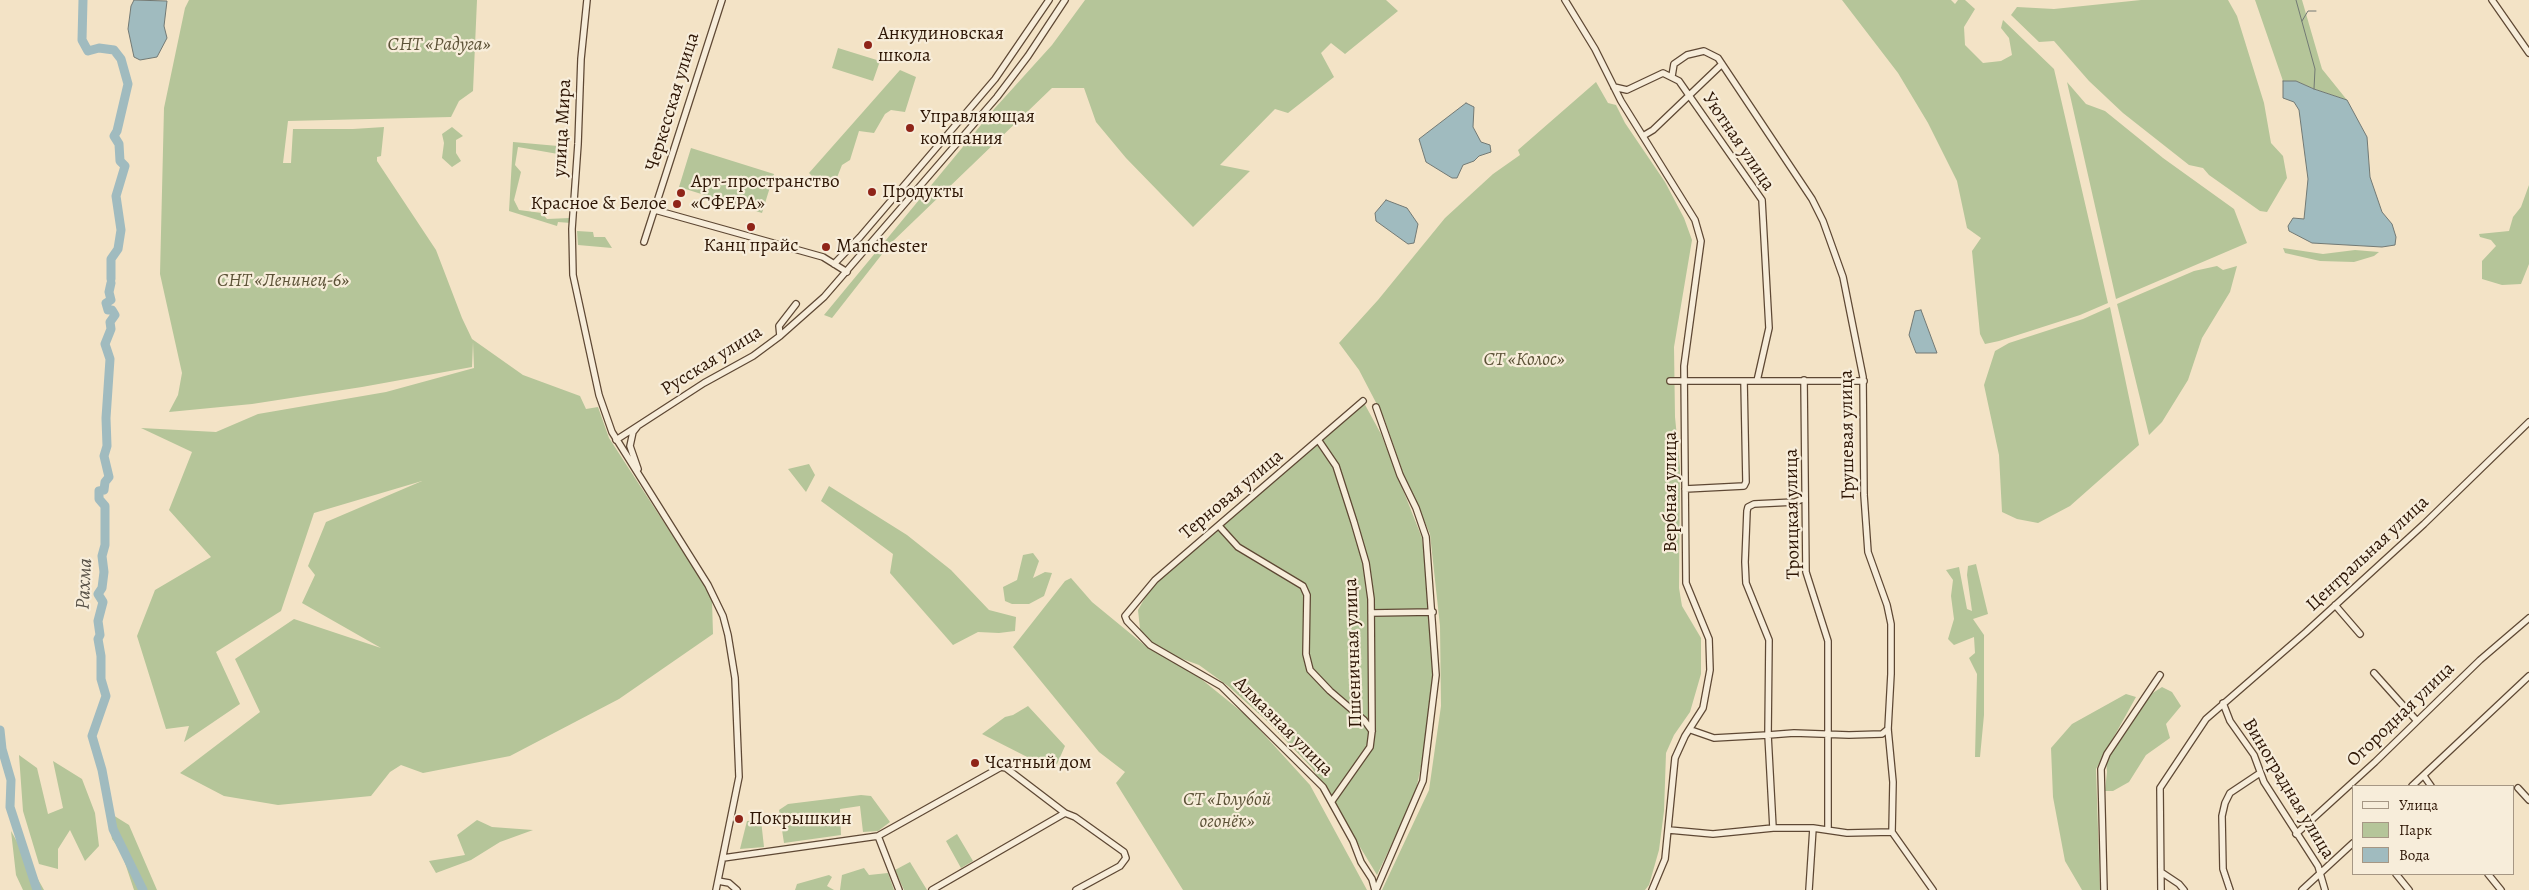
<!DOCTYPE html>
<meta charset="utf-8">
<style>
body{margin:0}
#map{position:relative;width:2529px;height:890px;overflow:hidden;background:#f3e3c6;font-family:Alegreya,serif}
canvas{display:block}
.legend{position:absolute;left:2352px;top:785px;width:162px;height:90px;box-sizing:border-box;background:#f7edda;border:1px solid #a69784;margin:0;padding:6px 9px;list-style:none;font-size:15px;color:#2d1504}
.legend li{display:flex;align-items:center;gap:10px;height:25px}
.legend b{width:25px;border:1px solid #a69784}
</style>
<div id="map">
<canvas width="2529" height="890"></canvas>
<ul class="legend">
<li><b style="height:6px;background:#f7edda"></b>Улица</li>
<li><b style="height:14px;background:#b5c599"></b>Парк</li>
<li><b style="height:14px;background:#a0bbbf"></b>Вода</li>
</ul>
</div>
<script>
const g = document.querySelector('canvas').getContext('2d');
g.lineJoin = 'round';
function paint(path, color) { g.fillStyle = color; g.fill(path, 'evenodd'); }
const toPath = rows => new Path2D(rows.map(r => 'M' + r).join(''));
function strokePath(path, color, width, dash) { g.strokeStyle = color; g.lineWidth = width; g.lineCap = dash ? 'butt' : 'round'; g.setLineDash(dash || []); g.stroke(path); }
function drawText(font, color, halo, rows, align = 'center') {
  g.font = font + ' Alegreya,serif'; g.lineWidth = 4.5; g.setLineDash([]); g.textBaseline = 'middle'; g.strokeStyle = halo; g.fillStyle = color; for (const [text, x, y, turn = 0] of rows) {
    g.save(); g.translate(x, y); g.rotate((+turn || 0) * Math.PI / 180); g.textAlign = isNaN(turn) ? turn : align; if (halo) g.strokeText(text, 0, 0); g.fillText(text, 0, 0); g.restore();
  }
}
paint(toPath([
 [189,0,477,0,473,91,459,101,451,117,288,121,283,163,291,163,293,129,353,129,384,127,381,156,377,157,377,161,436,250,462,318,472,339,523,375,580,396,586,409,598,407,609,438,702,581,712,600,713,634,619,699,510,756,423,773,401,765,390,772,371,796,278,805,224,796,180,773,260,712,235,659,294,619,381,648,302,603,315,575,308,566,326,522,422,481,314,513,281,611,216,652,240,704,184,742,189,726,166,729,137,636,155,590,211,557,169,510,192,452,141,428,216,432,258,414,386,392,474,368,473,342,472,367,362,387,252,404,169,412,178,395,182,373,160,274,164,108,185,8],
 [1085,0,1386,0,1398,11,1345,54,1331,43,1321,53,1334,77,1288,113,1275,109,1220,165,1250,171,1193,227,1126,158,1096,122,1084,88,1052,88,890,244,832,318,824,315,995,108,1052,45],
 [1842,0,1951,0,1955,4,1958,0,1965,0,1975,9,1964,27,1965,45,1983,63,2001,61,2012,55,2009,38,2001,28,2003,20,2054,69,2108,303,2080,315,1999,341,1985,344,1980,334,1972,251,1981,238,1967,228,1957,181,1928,123,1898,73],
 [2141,0,2228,0,2237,16,2264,103,2271,143,2283,156,2287,178,2267,212,2260,211,2209,175,2203,168,2189,165,2123,113,2089,81,2054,41,2039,42,2011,15,2017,7,2054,9],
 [2255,0,2302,0,2322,69,2347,100,2314,89,2296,81,2283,81],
 [838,48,880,61,873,81,832,68],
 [900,70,916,77,905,112,891,110,885,114,874,133,859,131,850,160,842,165,834,185,817,181,809,173],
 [1596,82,1608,103,1616,105,1625,123,1665,182,1684,218,1692,240,1674,347,1675,417,1680,468,1679,588,1682,606,1701,638,1701,674,1690,712,1674,735,1666,753,1664,811,1659,850,1649,885,1645,890,1382,890,1429,790,1441,706,1440,626,1430,534,1403,473,1384,418,1359,370,1339,343,1378,300,1445,218,1493,174,1520,155,1518,150],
 [2067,82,2086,104,2105,111,2163,158,2234,209,2247,243,2116,299],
 [452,127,463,136,456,140,456,153,461,161,452,167,442,158,444,143,442,134],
 [513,142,558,146,558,154,518,147,515,165,521,172,514,200,519,210,542,213,547,219,570,218,571,223,558,222,557,226,509,211],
 [691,148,774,174,762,213,679,187],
 [2529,185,2529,264,2521,284,2502,285,2482,279,2482,261,2496,246,2491,240,2480,237,2479,234,2509,231,2513,217,2521,207],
 [577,231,593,232,594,237,605,237,612,248,578,245],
 [2283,248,2323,254,2355,250,2379,252,2374,256,2354,262,2320,261,2285,253],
 [2217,266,2223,270,2237,266,2230,292,2202,338,2188,380,2162,422,2149,435,2117,304,2194,271],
 [2110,307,2139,445,2070,506,2038,523,2017,519,2002,512,1999,455,1984,385,1995,351,2009,343,2083,319],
 [1363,401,1381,434,1422,538,1432,611,1434,695,1425,747,1415,795,1377,875,1312,768,1268,722,1228,686,1199,665,1166,653,1146,638,1140,629,1138,610,1155,580],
 [809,464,815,475,806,492,788,469],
 [829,486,907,535,951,570,989,610,1016,617,1015,631,999,633,978,632,953,645,890,573,893,554,821,501],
 [1033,553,1039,561,1033,578,1045,572,1052,573,1044,596,1029,604,1012,604,1005,601,1003,587,1017,580,1023,555],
 [1976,564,1988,614,1973,619,1984,635,1984,715,1980,757,1975,757,1977,674,1969,658,1975,653,1974,637,1954,645,1948,639,1954,619,1951,596,1953,580,1946,570,1959,567,1967,609,1972,611,1967,575,1968,566],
 [1071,578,1092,602,1148,648,1195,674,1248,717,1310,785,1367,890,1183,890,1116,783,1125,772,1099,752,1013,647,1065,581],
 [2162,687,2172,692,2181,706,2166,724,2170,738,2146,755,2129,782,2113,791,2105,791,2107,772,2106,761,2148,696],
 [2126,694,2136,697,2096,769,2100,890,2082,890,2065,861,2053,797,2051,748,2072,724],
 [1028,706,1065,746,1057,764,1041,764,982,734,1005,717,1013,715],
 [19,755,37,768,48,814,63,808,53,761,82,779,95,813,99,846,85,861,70,830,58,849,58,869,39,864,23,811],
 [861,795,871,796,890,822,878,831,863,832,860,806,840,809,841,835,784,843,779,810,788,804],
 [108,812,129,825,157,890,134,890,121,851,112,839],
 [477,820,492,827,533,830,500,842,471,860,436,873,429,861,465,855,457,835],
 [761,820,764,847,740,849,747,821],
 [11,831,44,890,23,890,16,875],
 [957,834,973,861,961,868,946,841],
 [910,862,927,890,904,890,895,870],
 [864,868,869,875,888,873,894,890,840,890,842,875],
 [829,875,832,877,827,886,834,890,795,890,797,884]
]), '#b5c599');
const water = toPath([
 [134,0,167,1,164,26,167,38,157,57,140,60,134,57,128,29,131,6,134,0],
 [2283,81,2296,81,2314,89,2347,100,2367,137,2370,177,2382,212,2392,224,2396,237,2395,245,2382,247,2312,243,2289,231,2288,226,2293,218,2304,219,2308,179,2299,110,2294,102,2283,98,2283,81],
 [1466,103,1474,107,1473,127,1481,142,1490,145,1491,152,1479,156,1474,161,1463,165,1457,178,1452,178,1426,162,1419,139,1466,103],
 [1386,200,1407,208,1418,224,1414,243,1408,244,1376,221,1375,213,1386,200],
 [1921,310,1937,353,1916,353,1909,335,1915,311,1921,310]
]);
paint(water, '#a0bbbf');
strokePath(water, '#727974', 1);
strokePath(toPath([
 [2296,0,2315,69,2314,89],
 [2302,21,2308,11,2316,11]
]), '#727974', 1);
strokePath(toPath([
 [83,0,82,40,88,51,99,48,114,50,121,59,128,84,117,131,114,136,119,144,120,161,125,166,116,196,121,230,118,249,111,259,111,279],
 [111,283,109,292,111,300,106,303,108,310,112,310,115,315,110,322,111,329,105,344,110,359,106,418,107,446,104,456,109,477,105,482,104,490,99,491,99,499,105,506,105,545,102,556,104,572,102,588,98,594,103,602,98,621,100,635,98,639,101,656,101,679,106,696,92,736,102,770,113,829,143,890],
 [0,730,2,749,11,780,10,807,37,890]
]), '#a0bbbf', 9);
const minor = toPath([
 [587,0,581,59,578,144,572,229,573,275,599,395,612,432,708,585,723,616,728,635,735,678,739,777,716,890],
 [1565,0,1595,49,1621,101,1695,220,1701,241,1684,366,1686,583,1709,639,1710,670,1703,708,1685,736,1675,758,1665,859,1652,890],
 [2492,0,2529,53],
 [1672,76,1674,64,1687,55,1704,51,1718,58,1812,199,1823,221,1843,277,1863,377,1864,495,1868,552,1887,605,1891,624,1891,674,1888,729,1893,782,1892,832,1933,890],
 [1614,87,1627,90,1663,73,1679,81,1762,200,1769,328,1757,381],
 [1643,136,1653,130,1722,64],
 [655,210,823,257,847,272],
 [644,242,722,0],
 [834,264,860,237,995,79,1049,0],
 [780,336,779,326,796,304],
 [1804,380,1806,572,1828,641,1828,830],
 [1670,381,1864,381],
 [1363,401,1155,580,1125,616,1127,621,1150,645,1221,686,1323,787,1353,841,1361,862,1372,879,1375,890],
 [637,427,633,432,630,446,638,469],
 [616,440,704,383,753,356,780,336,824,297,997,97,1028,56,1065,0],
 [1319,441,1336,466,1354,522,1366,563,1371,599,1372,731,1370,747,1332,801],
 [1685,489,1744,486,1746,482,1744,381],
 [1805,498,1795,502,1754,504,1748,507,1747,511,1745,562,1746,583,1769,640,1768,735,1794,733,1849,735,1882,734,1888,729],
 [1219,526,1238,547,1303,586,1307,595,1306,654,1310,670,1330,691,1364,720,1372,731],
 [2335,605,2360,634],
 [1371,613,1433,612],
 [2374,673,2417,721],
 [2223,703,2230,721,2254,755,2264,782,2318,866,2325,890],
 [1691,730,1714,738,1768,735,1773,828],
 [2424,776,2431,786],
 [2412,786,2529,676],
 [2518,788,2529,800],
 [1669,830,1713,834,1773,828,1813,828,1847,833,1892,832],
 [2296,834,2375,762,2480,660,2529,618],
 [878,836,899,890],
 [723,858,878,836,1001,767,1006,768,1065,813],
 [2161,872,2179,884,2184,890],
 [2396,874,2409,890],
 [2488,874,2501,890],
 [718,881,729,883,737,890],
 [932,890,1065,813,1075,817,1124,852,1126,858,1120,866,1076,890],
 [1376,890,1423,781,1436,675,1426,537,1416,508,1400,475,1376,407],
 [1809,890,1813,828],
 [2104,890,2101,769,2107,754,2160,675],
 [2161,890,2160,788,2206,719,2306,632,2424,524,2529,422],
 [2230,890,2223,869,2222,816,2225,803,2230,793,2260,773],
 [2302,890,2353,843]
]);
strokePath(minor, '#5e4834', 8);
strokePath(minor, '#f7edda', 5.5);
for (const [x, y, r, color] of [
 [868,45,5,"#8f2418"],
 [910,128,5,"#8f2418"],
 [872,192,5,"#8f2418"],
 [681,193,5,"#8f2418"],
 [677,204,5,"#8f2418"],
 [751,227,5,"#8f2418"],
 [826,247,5,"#8f2418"],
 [975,763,5,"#8f2418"],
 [739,819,5,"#8f2418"]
]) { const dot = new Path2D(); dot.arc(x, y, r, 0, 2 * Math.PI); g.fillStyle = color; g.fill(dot); strokePath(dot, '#f7edda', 2); }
drawText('19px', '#2d1504', '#f7edda', [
 ["Анкудиновская",878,34],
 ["школа",878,56],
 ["Управляющая",920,117],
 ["компания",920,139],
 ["Арт-пространство",691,182],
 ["«СФЕРА»",691,204],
 ["Продукты",882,192],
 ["Красное & Белое",667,204,"right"],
 ["Канц прайс",751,246,"center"],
 ["Manchester",836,247],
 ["Чсатный дом",985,763],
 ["Покрышкин",749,819]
], 'left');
drawText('italic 19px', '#5d5338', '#f7edda', [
 ["СНТ «Радуга»",439,45],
 ["СНТ «Ленинец-6»",283,281],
 ["СТ «Колос»",1524,360],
 ["СТ «Голубой",1227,800],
 ["огонёк»",1227,822]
]);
drawText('19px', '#2d1504', '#f7edda', [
 ["Черкесская улица",673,102,-73],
 ["улица Мира",563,128,-87],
 ["Уютная улица",1738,142,56],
 ["Русская улица",712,361,-32],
 ["Грушевая улица",1848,435,-91],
 ["Вербная улица",1671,492,-90],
 ["Терновая улица",1232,495,-40],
 ["Троицкая улица",1793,514,-91],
 ["Центральная улица",2368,554,-43],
 ["Пшеничная улица",1354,653,-92],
 ["Огородная улица",2401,715,-44],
 ["Алмазная улица",1283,727,45],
 ["Виноградная улица",2288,789,59]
]);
drawText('italic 20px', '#554f45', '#f7edda', [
 ["Рахма",85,584,-87]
]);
</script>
